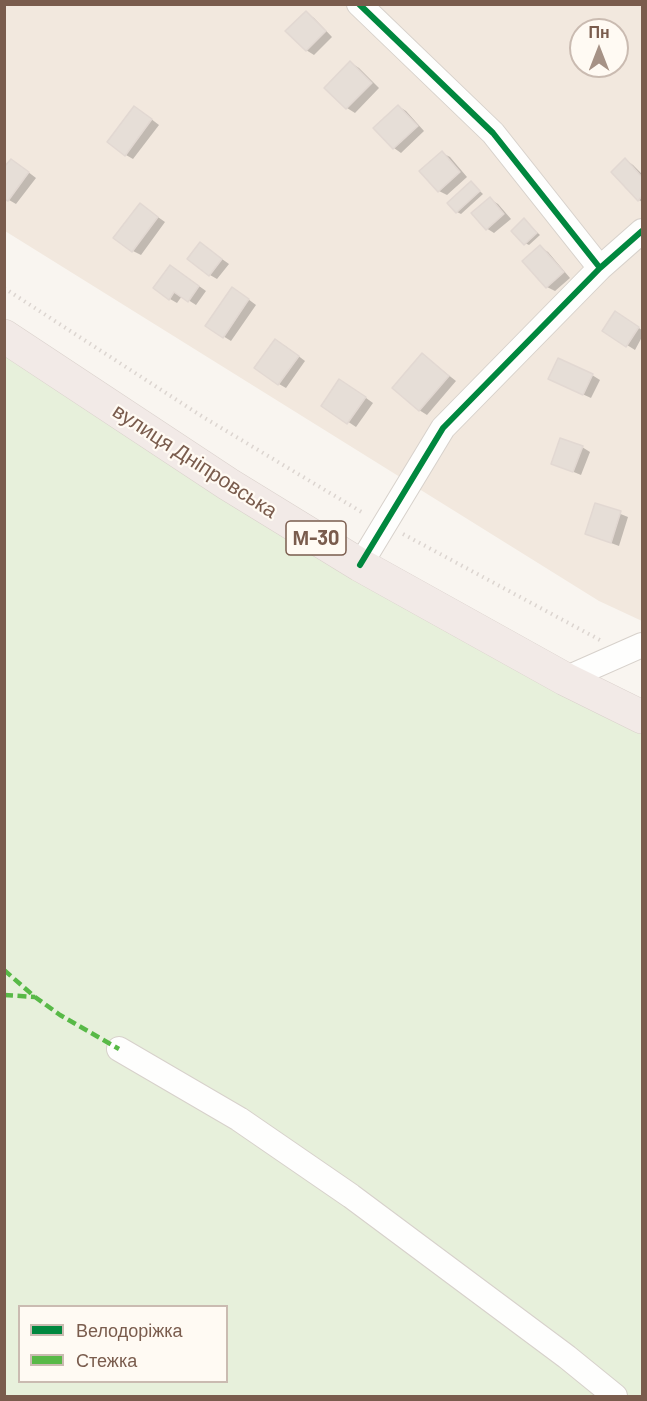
<!DOCTYPE html>
<meta charset="utf-8">
<style>
body{margin:0}
#map{position:relative;width:647px;height:1401px;overflow:hidden;background:#f9f5f0;font-family:Barlow,sans-serif}
canvas{display:block}
.frame{position:absolute;inset:0;border:6px solid #7a5c4d;pointer-events:none}
.legend{position:absolute;left:18px;top:1305px;width:210px;height:78px;box-sizing:border-box;background:#fffaf3;border:2px solid #cabbb1;margin:0;padding:8px 10px;list-style:none;font-size:18px;color:#7a5c4d}
.legend li{display:flex;align-items:center;gap:12px;height:30px}
.legend b{width:30px;border:2px solid #cabbb1}
.north{position:absolute;left:569px;top:18px;width:60px;height:60px;box-sizing:border-box;background:#fffaf3;border:2px solid #cabbb1;border-radius:50%;rotate:0deg;font-size:16px;font-weight:700;line-height:24px;text-align:center;color:#7a5c4d}
.north::after{content:'';display:block;margin:auto;width:21px;height:27px;background:#a69286;clip-path:polygon(50% 0,100% 100%,50% 72%,0 100%)}
</style>
<div id="map">
<canvas width="647" height="1401"></canvas>
<div class="frame"></div>
<ul class="legend">
<li><b style="height:8px;background:#00873e"></b>Велодоріжка</li>
<li><b style="height:8px;background:#58b947"></b>Стежка</li>
</ul>
<div class="north">Пн</div>
</div>
<script>
const g = document.querySelector('canvas').getContext('2d');
g.lineJoin = 'round';
function paint(path, color) { g.fillStyle = color; g.fill(path, 'evenodd'); }
const toPath = rows => new Path2D(rows.map(r => 'M' + r).join(''));
function strokePath(path, color, width, dash) { g.strokeStyle = color; g.lineWidth = width; g.lineCap = dash ? 'butt' : 'round'; g.setLineDash(dash || []); g.stroke(path); }
function drawText(font, color, halo, rows, align = 'center') {
  g.font = font + ' Barlow,sans-serif'; g.lineWidth = 4.5; g.setLineDash([]); g.textBaseline = 'middle'; g.strokeStyle = halo; g.fillStyle = color; for (const [text, x, y, turn = 0] of rows) {
    g.save(); g.translate(x, y); g.rotate((+turn || 0) * Math.PI / 180); g.textAlign = isNaN(turn) ? turn : align; if (halo) g.strokeText(text, 0, 0); g.fillText(text, 0, 0); g.restore();
  }
}
paint(toPath([
 [4,5,642,5,642,621,599,601,5,231],
 [581,30,617,30,617,66,581,66]
]), '#f2e8de');
paint(toPath([
 [4,348,642,713,642,1396,5,1396],
 [20,1306,226,1306,226,1382,20,1382]
]), '#e7f0db');
paint(toPath([
 [306,13,314,18,332,37,314,55,306,50],
 [351,63,359,68,379,88,355,113,347,108,327,88],
 [398,106,406,111,424,131,401,153,394,148],
 [142,112,159,125,133,159,126,155],
 [442,153,450,157,467,177,447,195,439,191],
 [626,160,633,165,642,174,642,202,639,200],
 [19,165,36,178,16,204,9,200],
 [471,183,483,194,461,214,457,212],
 [490,199,498,204,511,219,494,233,486,228],
 [148,210,165,222,141,255,133,251],
 [524,220,540,235,529,245,525,243],
 [201,244,229,264,217,279,210,275],
 [540,247,548,252,570,278,555,291,547,287],
 [178,271,206,291,196,305,182,296,177,303,170,299],
 [240,293,256,305,231,341,207,326],
 [615,313,642,330,642,337,635,350,627,345],
 [284,345,305,361,286,388,279,384],
 [423,355,456,381,427,415,419,410],
 [592,375,600,380,591,398,558,383],
 [348,385,373,403,356,427,323,405],
 [582,447,590,452,581,475,552,463],
 [596,504,628,517,619,546,587,534]
]), '#0003');
const building = toPath([
 [306,11,326,31,306,51,285,31,306,11],
 [350,61,372,83,346,109,324,88,350,61],
 [398,105,418,126,393,149,373,128,398,105],
 [134,106,152,119,125,156,107,142,134,106],
 [442,151,460,172,438,192,419,171,442,151],
 [625,158,642,177,642,196,638,201,611,172,625,158],
 [11,159,29,172,8,201,4,199,4,167,11,159],
 [471,181,480,191,456,213,447,203,471,181],
 [490,197,504,214,486,230,471,213,490,197],
 [140,203,158,217,132,252,113,238,140,203],
 [524,218,537,233,524,245,511,231,524,218],
 [200,242,222,259,209,276,187,259,200,242],
 [540,245,564,272,546,288,522,261,540,245],
 [170,265,199,286,188,302,174,292,169,300,153,288,170,265],
 [232,287,249,299,223,338,205,326,232,287],
 [615,311,639,327,626,347,602,331,615,311],
 [275,339,299,356,278,385,254,368,275,339],
 [422,353,449,376,419,411,392,388,422,353],
 [558,358,593,374,583,395,548,379,558,358],
 [339,379,366,397,347,424,321,406,339,379],
 [560,438,583,446,573,472,551,464,560,438],
 [595,503,621,511,611,543,585,534,595,503]
]);
paint(building, '#e6ded7');
strokePath(building, '#e2d8d2', 1.5);
const minor = toPath([
 [359,4,493,133,600,268],
 [360,565,443,428,600,268,642,231],
 [565,679,642,645],
 [119,1049,239,1119,351,1196,567,1357,615,1396]
]);
const highway = toPath([
 [4,336,228,484,360,565,565,679,642,717]
]);
strokePath(minor, '#d7d1cb', 26);
strokePath(highway, '#dad1cc', 34);
strokePath(toPath([
 [4,288,203,417,365,514],
 [403,534,600,640]
]), '#dcd5d0', 4, [1.5, 4.5]);
strokePath(minor, '#fefefd', 24);
strokePath(highway, '#f2eae7', 33);
strokePath(toPath([
 [4,970,35,997,60,1015,119,1049],
 [4,995,35,997]
]), '#58b947', 4.5, [9, 4.5]);
strokePath(toPath([
 [359,4,493,133,600,268],
 [360,565,443,428,600,268,642,231]
]), '#00873e', 6);
for (const [x, y, w] of [
 [316,538,60]
]) { const box = new Path2D(); box.roundRect(x - w / 2, y - 17, w, 34, 4.5); g.fillStyle = '#fffaf3'; g.fill(box); strokePath(box, '#7a5c4d', 1.5); }
drawText('bold 20px', '#7a5c4d', null, [
 ["М-30",316,538]
]);
drawText('21px', '#7a5c4d', '#fffaf3', [
 ["вулиця Дніпровська",195,461,33]
]);
</script>
